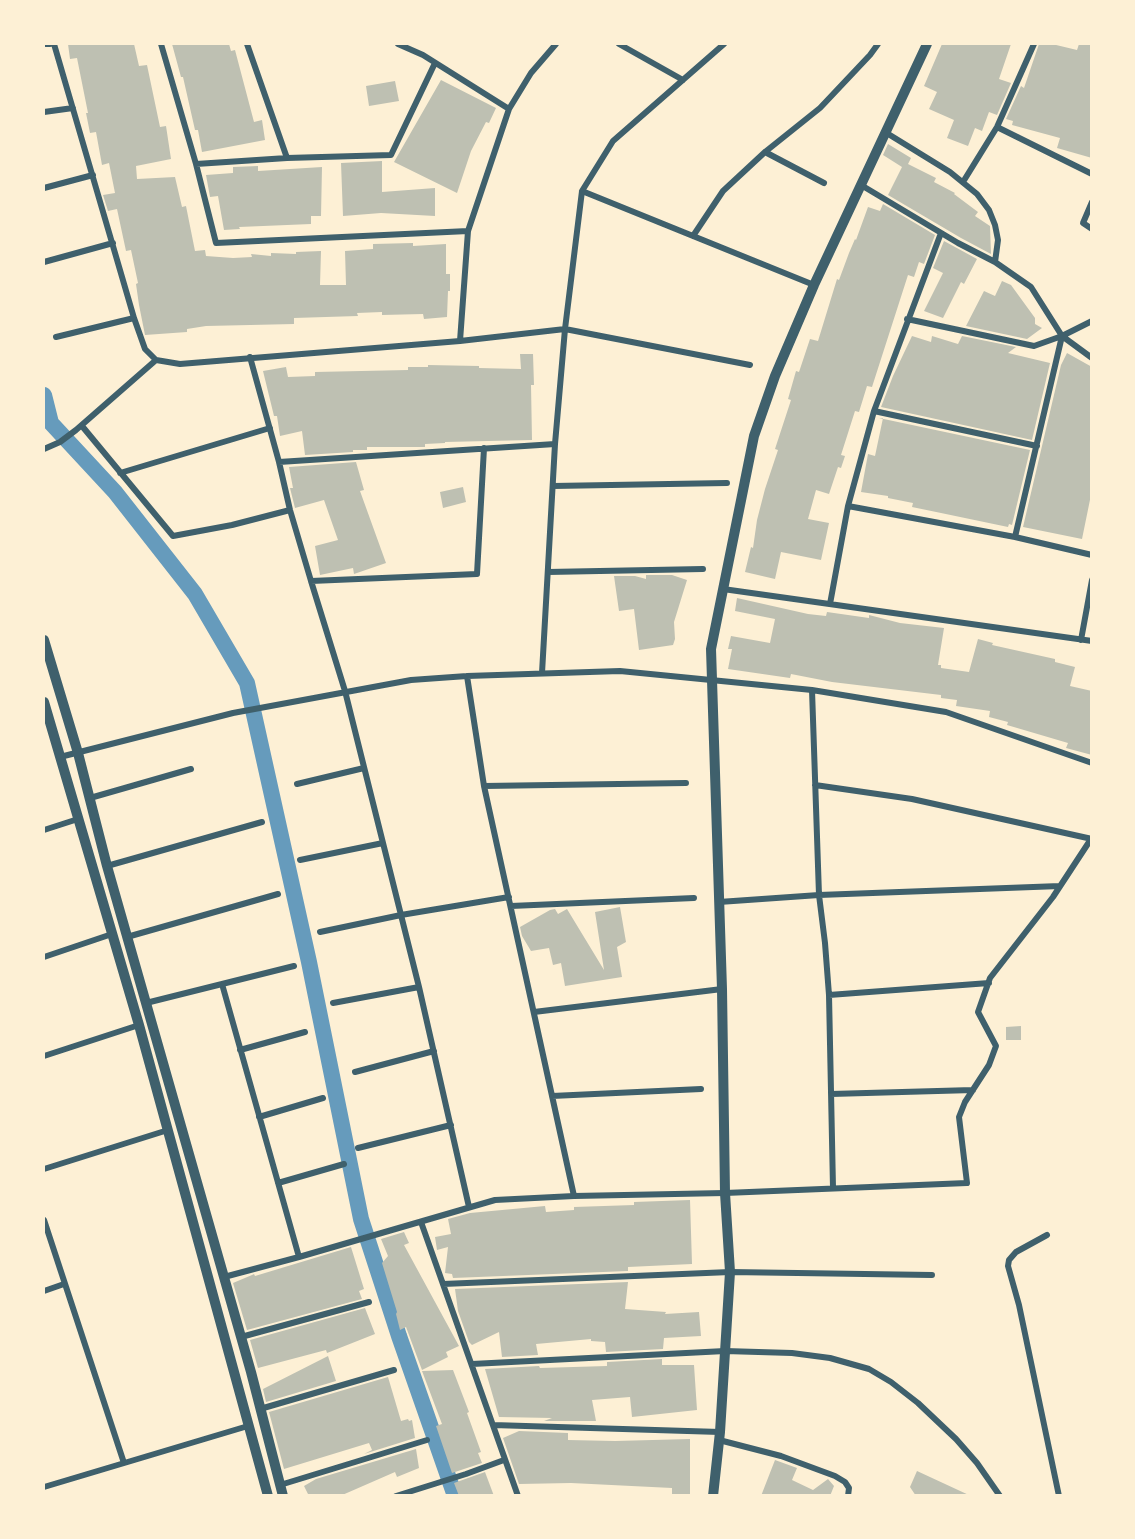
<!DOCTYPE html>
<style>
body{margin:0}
#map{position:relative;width:1135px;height:1539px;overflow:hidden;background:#fdf0d5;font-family:"PT Serif",serif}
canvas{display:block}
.frame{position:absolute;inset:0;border:45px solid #fdf0d5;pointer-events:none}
</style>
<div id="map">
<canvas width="1135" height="1539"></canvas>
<div class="frame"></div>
</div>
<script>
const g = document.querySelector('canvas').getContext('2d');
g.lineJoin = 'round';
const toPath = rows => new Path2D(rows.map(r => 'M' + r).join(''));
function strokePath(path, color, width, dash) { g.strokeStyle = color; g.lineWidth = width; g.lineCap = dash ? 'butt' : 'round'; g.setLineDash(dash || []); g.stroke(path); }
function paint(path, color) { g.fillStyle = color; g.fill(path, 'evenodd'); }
strokePath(toPath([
 [44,395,51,423,115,492,195,594,247,683,309,962,361,1219,399,1336,455,1496]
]), '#669bbc', 16);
paint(toPath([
 [68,44,134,44,139,66,147,65,160,127,166,126,171,159,136,166,137,179,175,177,182,207,186,206,195,251,205,250,206,256,233,258,252,257,251,254,271,256,271,253,296,254,296,252,321,251,320,285,346,285,345,251,373,249,373,244,413,243,413,246,446,244,446,274,450,274,450,291,448,291,447,317,424,319,423,314,382,315,382,312,357,313,358,316,294,318,294,324,206,326,187,329,187,332,145,335,139,305,136,284,138,283,131,250,126,251,117,209,108,211,103,195,115,193,109,163,102,165,96,132,90,133,86,113,88,113,77,58,70,59],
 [172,44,229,44,231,51,235,50,254,122,262,120,265,140,202,152,198,130,195,130,183,77,181,77],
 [942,44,1011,44,999,79,1011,83,997,115,989,112,982,131,975,128,968,146,947,138,954,120,929,109,937,92,924,86],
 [1039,44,1052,44,1077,50,1079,44,1092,44,1092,158,1057,148,1060,138,1012,125,1013,121,1006,119,1021,86,1024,88],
 [441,80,496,108,489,123,486,122,471,151,457,193,394,162],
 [395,81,399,101,369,106,366,86],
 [888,144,911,158,908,164,936,178,934,182,955,193,954,194,978,212,975,216,990,226,991,254,961,238,888,195,902,167,883,155],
 [382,161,382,192,435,188,435,216,381,213,343,216,341,163],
 [258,166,258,171,322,167,321,216,311,216,311,224,239,227,240,229,224,230,218,196,210,197,206,175,233,173,233,167],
 [883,204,935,235,924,264,919,262,914,277,908,275,872,387,867,386,859,412,855,411,841,455,845,456,841,468,838,467,829,494,816,490,808,519,829,523,821,560,781,552,775,579,745,572,751,547,753,548,757,520,765,489,778,450,775,449,791,400,788,399,796,371,799,372,810,339,818,341,837,279,839,280,849,253,855,239,856,240,868,207,880,211],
 [944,241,977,259,964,284,961,282,943,318,924,311,943,273,933,268],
 [1002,281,1011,285,1035,318,1035,324,1042,328,1027,339,966,326,984,291,995,296],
 [912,336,931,342,932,336,958,344,962,336,1016,347,1008,353,1050,363,1032,440,881,407,893,376],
 [1067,353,1092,367,1092,490,1082,539,1023,527,1061,365],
 [520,354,533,354,534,385,531,385,532,440,445,442,445,443,425,444,425,447,367,447,367,450,353,450,353,452,305,455,302,431,280,436,277,416,274,416,263,371,286,367,288,377,315,376,315,372,408,370,408,367,428,367,428,365,479,366,479,368,521,369],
 [879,418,1030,450,1012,525,1009,524,1008,527,941,513,912,507,913,503,888,498,888,496,861,492,868,454,875,456,883,418],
 [356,462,364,490,360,491,386,563,354,574,353,568,320,575,315,546,338,540,324,500,295,508,290,488,293,488,289,467],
 [463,487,466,502,443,508,440,492],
 [646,575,672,575,687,580,674,622,675,639,673,645,639,650,634,609,619,611,614,576,635,576,646,579],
 [737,598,808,614,826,616,827,612,869,618,869,615,900,623,944,628,938,665,941,665,941,668,969,672,978,639,993,643,992,645,1055,659,1055,662,1075,667,1070,686,1092,691,1092,755,1066,748,1068,743,1007,725,1008,722,989,717,990,711,956,706,957,700,941,698,941,695,832,682,791,674,790,678,728,669,732,649,728,649,731,636,770,643,775,619,735,611],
 [620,907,626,942,617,947,622,977,565,986,561,963,553,965,549,948,531,951,522,936,520,927,550,910,555,909,558,914,567,909,604,970,595,912],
 [1021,1026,1021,1040,1006,1040,1006,1027],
 [690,1200,692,1264,628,1267,628,1271,453,1278,452,1274,445,1273,448,1247,437,1250,435,1237,451,1234,448,1219,470,1213,545,1206,546,1212,574,1210,574,1207,634,1205,634,1202],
 [404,1232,409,1243,404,1245,459,1346,446,1352,448,1357,422,1370,406,1327,400,1330,396,1314,397,1312,382,1263,388,1256,381,1239],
 [351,1247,364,1289,359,1291,362,1299,247,1330,233,1283,252,1275,254,1274,255,1276],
 [628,1282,625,1309,666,1312,665,1314,699,1312,701,1336,664,1338,663,1349,606,1352,605,1342,591,1341,591,1339,536,1344,538,1355,502,1357,499,1332,472,1345,469,1342,458,1311,455,1289],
 [365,1308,375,1334,327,1353,326,1350,258,1368,250,1340],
 [328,1356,336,1381,266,1402,263,1389],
 [662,1359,662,1365,694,1365,697,1410,632,1417,630,1397,592,1400,596,1421,544,1421,552,1418,499,1417,485,1369,539,1366,540,1368,607,1366,607,1362],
 [453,1370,469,1412,467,1413,481,1452,478,1453,482,1463,452,1473,436,1426,442,1424,422,1371],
 [388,1377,401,1421,408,1419,409,1421,412,1420,415,1438,364,1454,372,1450,369,1443,284,1469,269,1412],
 [519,1431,568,1433,568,1440,615,1441,690,1439,690,1496,672,1496,672,1488,571,1483,519,1484,503,1438],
 [416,1449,419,1468,397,1477,395,1472,340,1496,309,1496,304,1486,316,1479],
 [775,1460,797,1468,792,1480,813,1490,828,1479,834,1486,830,1496,761,1496],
 [917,1471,971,1496,916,1496,910,1487],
 [485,1472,494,1496,459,1496,454,1483]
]), '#bec0b2');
strokePath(toPath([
 [44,44,50,44],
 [54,44,134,318,145,349,156,360,180,364,460,341,565,329,582,191,814,285],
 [161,44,196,164,287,158,391,155,435,63],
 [247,44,287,158],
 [398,44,423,55,509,109],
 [619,44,683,80],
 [44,112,73,108],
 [997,127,1092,174],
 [885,132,950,172,977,194,989,210,995,225,998,240,995,262],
 [765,152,824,183],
 [196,164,216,243,468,231],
 [963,182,997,127,1034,44],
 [861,185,958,243,995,262,1031,287,1062,336,1092,358],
 [44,188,93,175],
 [582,191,613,141,724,44],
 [1092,202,1083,223,1092,229],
 [693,236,723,191,765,152,820,108,870,55,878,44],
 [44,262,113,243],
 [907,319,1034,346,1062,336,1092,321],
 [56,337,134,318],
 [460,341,468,231,509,109,531,73,556,44],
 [250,357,279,462,555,444],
 [874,411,1037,446],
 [82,426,173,536,232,525,290,510],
 [44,449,60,442,76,430,156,360],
 [279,462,290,510,311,581,477,574,484,448],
 [120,473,270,428],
 [553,486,727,483],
 [848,506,1015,537,1092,555],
 [1015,537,1062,336],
 [548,572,703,569],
 [311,581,345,691,419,987,333,1003],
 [723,589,1092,641],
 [830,604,848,506,874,411,941,233],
 [1081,640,1092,580],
 [542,673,555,444,565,329,750,365],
 [467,676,484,786,686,783],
 [812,690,819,895,825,943,829,995,833,1188],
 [60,757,233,713,411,680,467,676,620,671,812,690,946,712,1092,763],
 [297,784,364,768],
 [815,785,912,799,1092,839],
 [484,786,574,1196,725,1193,967,1183,959,1117,965,1102,989,1065,996,1046,978,1012,990,978,1053,897,1091,839],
 [90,798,191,769],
 [44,830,78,819],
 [300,860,383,843],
 [107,866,262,822],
 [719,902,819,895,1060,886],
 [511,906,694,898],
 [320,932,401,915,509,897],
 [127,937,278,894],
 [44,957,112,934],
 [222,984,299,1257],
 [419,987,469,1207],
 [829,995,989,983],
 [146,1003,294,966],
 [534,1012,722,989],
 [240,1050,305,1032],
 [44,1056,139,1025],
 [355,1072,434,1051],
 [831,1094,973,1090],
 [552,1096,701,1089],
 [259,1117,323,1098],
 [358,1148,451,1125],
 [44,1169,168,1130],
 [278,1183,344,1164],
 [44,1220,124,1463],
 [421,1222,518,1496],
 [1047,1235,1016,1252,1009,1260,1008,1266,1019,1305,1059,1496],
 [224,1277,299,1257,495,1200,574,1196],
 [443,1284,730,1272,932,1275],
 [44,1291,64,1284],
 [241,1337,369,1302],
 [472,1364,725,1351,792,1353,830,1358,869,1369,891,1382,918,1403,956,1439,977,1463,1000,1496],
 [260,1409,394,1370],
 [493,1425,720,1432],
 [719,1440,781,1456,835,1476,845,1482,849,1488,848,1496],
 [280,1485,427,1440],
 [44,1487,248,1426],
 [396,1496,466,1474,504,1460]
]), '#3f606c', 6);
strokePath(toPath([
 [44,640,78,753,107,866,251,1372,283,1496],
 [44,702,139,1025,268,1496],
 [713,1496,720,1432,730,1272,725,1193,722,989,711,649,754,436,775,376,814,285,927,44]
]), '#3f606c', 10);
</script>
